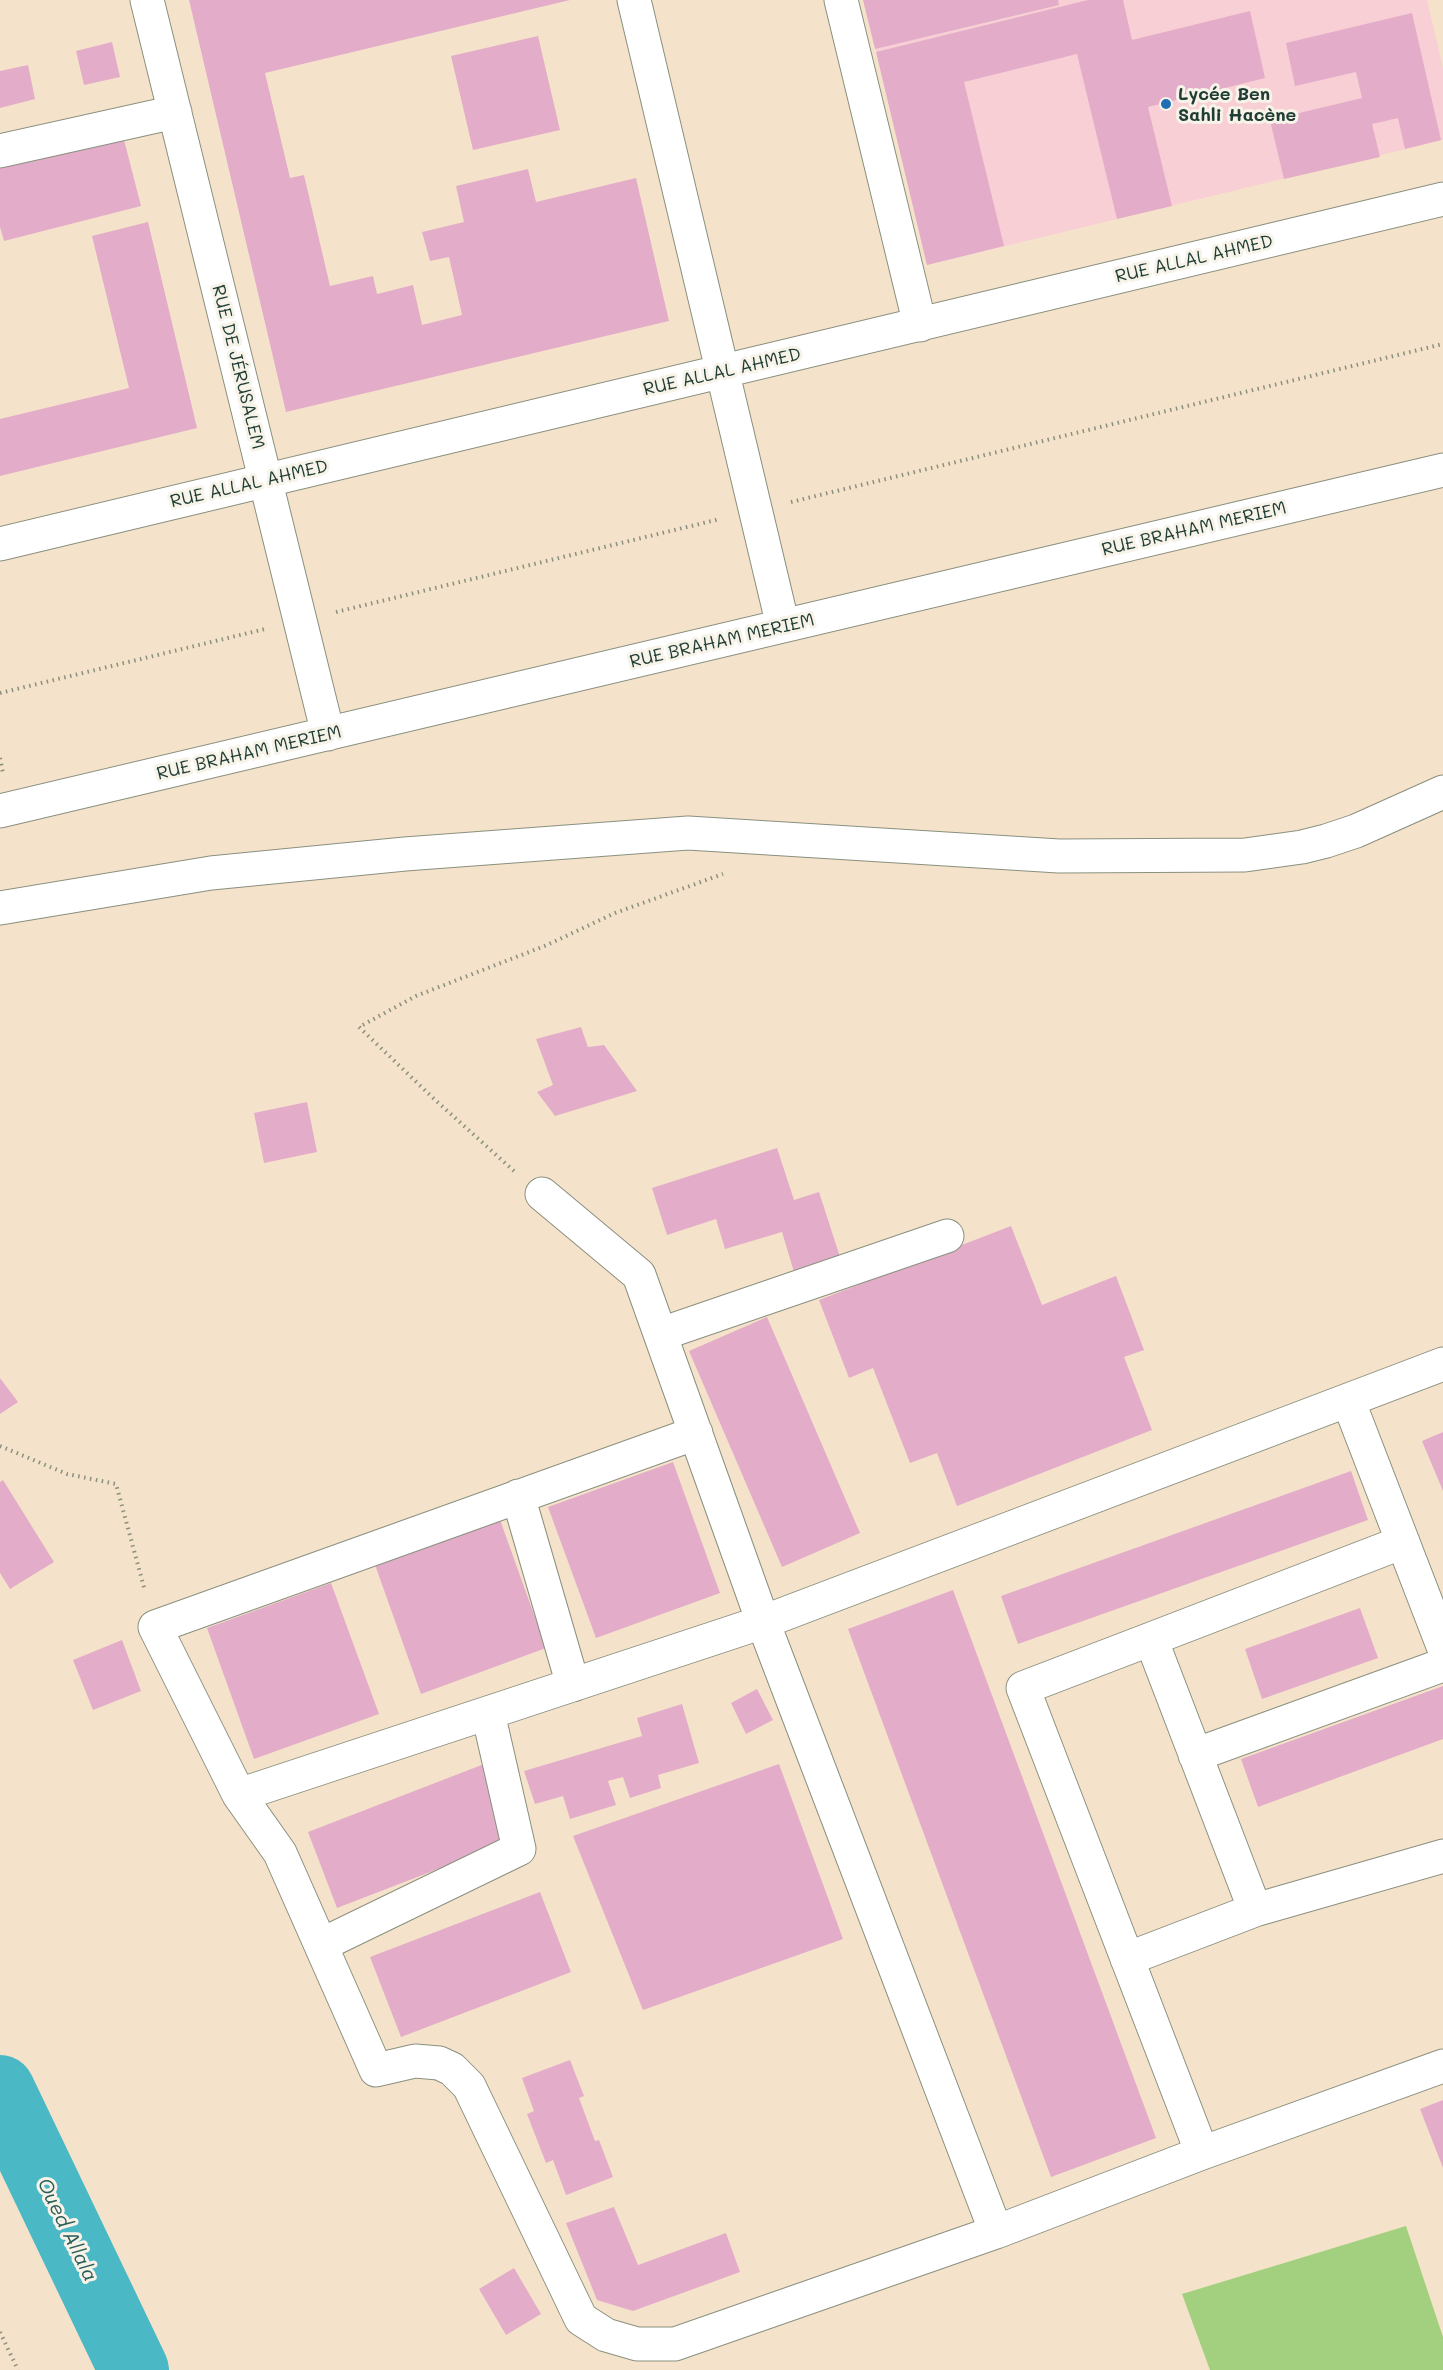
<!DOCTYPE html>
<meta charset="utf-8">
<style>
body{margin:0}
canvas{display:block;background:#f5e2ca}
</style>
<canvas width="1443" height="2370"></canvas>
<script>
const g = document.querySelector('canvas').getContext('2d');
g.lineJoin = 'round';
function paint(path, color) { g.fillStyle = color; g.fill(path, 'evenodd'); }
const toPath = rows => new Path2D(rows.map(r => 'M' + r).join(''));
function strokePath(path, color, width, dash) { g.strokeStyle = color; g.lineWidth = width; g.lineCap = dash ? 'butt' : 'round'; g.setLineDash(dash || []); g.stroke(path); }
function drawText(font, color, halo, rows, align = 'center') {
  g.font = font + ' Mali,sans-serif'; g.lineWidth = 6; g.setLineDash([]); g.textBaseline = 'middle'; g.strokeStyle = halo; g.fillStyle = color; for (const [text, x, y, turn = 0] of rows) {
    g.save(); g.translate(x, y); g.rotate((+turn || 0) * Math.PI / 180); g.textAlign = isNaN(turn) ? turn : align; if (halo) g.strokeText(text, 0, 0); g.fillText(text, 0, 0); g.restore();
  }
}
paint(toPath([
 [864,0,1427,0,1443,68,1443,140,927,265]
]), '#f7cfd4');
paint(toPath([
 [1406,2226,1443,2337,1443,2370,1210,2370,1182,2294]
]), '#a3d07e');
strokePath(toPath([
 [0,2090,134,2370]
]), '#4bb9c5', 70);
paint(toPath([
 [189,0,570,0,265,73,290,178,304,175,330,286,373,276,377,294,413,285,422,325,462,315,449,257,430,261,422,232,464,222,456,186,528,169,536,202,636,178,669,321,286,412],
 [863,0,1058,0,1059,5,875,49],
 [1088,0,1123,0,1132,40,1250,11,1265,78,1148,107,1172,206,1117,219,1077,54,964,82,1004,246,927,265,876,52],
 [1412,13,1441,140,1405,149,1398,118,1372,124,1380,157,1284,179,1270,120,1362,98,1356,72,1295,86,1286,43],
 [538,36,560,130,473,150,451,56],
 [112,42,120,77,84,85,76,51],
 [28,65,35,99,0,108,0,71],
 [122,132,141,206,4,241,0,227,0,163],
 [148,222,197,428,0,476,0,419,129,388,92,236],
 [581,1027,588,1047,604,1045,637,1091,555,1116,537,1092,553,1085,536,1039],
 [307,1102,317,1152,264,1163,254,1113],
 [777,1148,794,1200,819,1192,840,1257,794,1272,782,1232,725,1249,716,1219,667,1235,652,1188],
 [1011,1226,1042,1305,1116,1276,1144,1350,1124,1357,1152,1430,957,1506,937,1453,910,1463,873,1368,849,1378,819,1300],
 [767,1317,860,1533,782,1567,689,1351],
 [0,1378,18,1402,0,1414],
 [1443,1432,1443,1491,1422,1441],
 [673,1462,720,1593,596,1638,548,1507],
 [1351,1471,1368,1520,1018,1644,1001,1596],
 [3,1480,54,1562,10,1589,0,1573,0,1482],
 [499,1517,546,1648,421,1694,374,1562],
 [331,1583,379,1714,254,1759,207,1628],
 [953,1590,1156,2138,1051,2177,848,1629],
 [1360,1608,1378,1658,1262,1699,1245,1649],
 [122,1640,141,1691,93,1710,73,1660],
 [1443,1686,1443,1739,1258,1807,1241,1759],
 [757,1689,773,1720,746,1734,731,1703],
 [682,1704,699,1763,658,1775,661,1788,630,1798,623,1777,608,1781,616,1805,570,1819,563,1796,535,1804,524,1771,642,1736,637,1718],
 [492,1761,521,1837,337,1908,308,1832],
 [779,1764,843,1939,643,2010,573,1836],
 [540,1892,571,1972,401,2037,370,1957],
 [570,2060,584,2096,579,2098,595,2141,599,2140,613,2177,566,2195,553,2160,546,2163,527,2114,534,2111,522,2078],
 [1443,2100,1443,2168,1420,2109],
 [614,2207,638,2265,726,2233,740,2272,633,2311,597,2300,566,2223],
 [514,2268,541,2314,506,2335,479,2289]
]), '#e3adc9');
const minor = toPath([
 [147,0,328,734],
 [634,0,783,626],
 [841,0,920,325],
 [0,151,175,112],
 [0,544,1443,199],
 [0,811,1443,470],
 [542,1194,639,1275,763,1622,996,2232],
 [661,1334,947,1236],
 [1348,1400,1443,1646],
 [696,1433,155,1627,239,1795,280,1853,376,2070,415,2061,439,2063,452,2069,469,2086,581,2319,606,2335,637,2344,675,2344,996,2232,1202,2153,1443,2066],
 [518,1496,573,1685],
 [1151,1639,1403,1542],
 [1195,1755,1443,1665],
 [239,1795,763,1622,1443,1364],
 [321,1945,519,1849,488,1713],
 [1127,1959,1255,1910,1443,1856],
 [1202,2153,1023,1688,1151,1639,1255,1910]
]);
const primary = toPath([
 [0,908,211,873,405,854,688,833,1059,856,1245,855,1302,847,1326,841,1356,831,1443,792]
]);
strokePath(minor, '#8a907f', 35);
strokePath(primary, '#8a907f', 35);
strokePath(toPath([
 [791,502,1443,344],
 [336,612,720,519],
 [0,693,265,629],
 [0,758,3,773],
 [514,1171,432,1097,359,1027,416,996,547,945,615,913,723,874],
 [0,1446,67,1474,116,1484,145,1591],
 [0,2332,18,2370]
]), '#8a907f', 4, [1.5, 4.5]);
strokePath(minor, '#fff', 33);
strokePath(primary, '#fff', 33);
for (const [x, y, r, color] of [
 [1166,104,6,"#1f6fb2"]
]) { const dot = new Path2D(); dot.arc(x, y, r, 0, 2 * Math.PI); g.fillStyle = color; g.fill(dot); strokePath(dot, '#f7f3e8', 2); }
drawText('bold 18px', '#1f3d34', '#f7f3e8', [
 ["Lycée Ben",1178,94],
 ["Sahli Hacène",1178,115]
], 'left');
drawText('18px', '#1f3d34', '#f7f3e8', [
 ["RUE ALLAL AHMED",1194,259,-13],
 ["RUE DE JÉRUSALEM",238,367,76],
 ["RUE ALLAL AHMED",722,372,-13],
 ["RUE ALLAL AHMED",249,484,-13],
 ["RUE BRAHAM MERIEM",1194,529,-13],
 ["RUE BRAHAM MERIEM",722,641,-13],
 ["RUE BRAHAM MERIEM",249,753,-13]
]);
drawText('italic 20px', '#2a5c58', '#f7f3e8', [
 ["Oued Allala",67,2230,64]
]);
</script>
